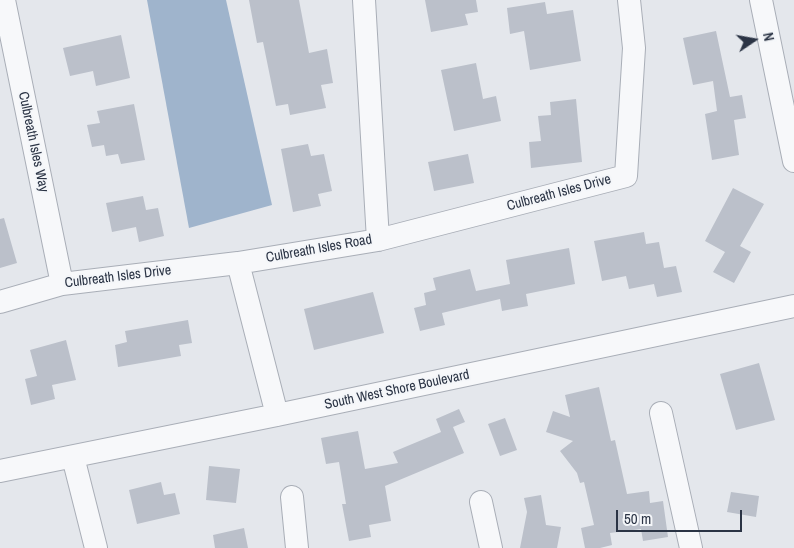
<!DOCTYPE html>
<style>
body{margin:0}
#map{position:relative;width:794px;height:548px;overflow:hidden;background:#e4e7ec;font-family:"Archivo Narrow",sans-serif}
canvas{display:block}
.north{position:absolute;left:729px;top:15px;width:50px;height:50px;-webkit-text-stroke:4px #f4f6f9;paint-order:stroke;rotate:78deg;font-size:14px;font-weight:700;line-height:20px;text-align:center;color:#2b3445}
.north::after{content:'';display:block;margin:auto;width:18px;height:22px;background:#2b3445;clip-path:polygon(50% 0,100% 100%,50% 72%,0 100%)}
.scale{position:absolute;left:616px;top:510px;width:126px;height:22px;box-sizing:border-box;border:2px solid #2b3445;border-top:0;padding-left:6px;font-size:15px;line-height:18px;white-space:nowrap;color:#2b3445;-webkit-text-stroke:4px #f4f6f9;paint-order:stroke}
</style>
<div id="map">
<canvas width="794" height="548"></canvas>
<div class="north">N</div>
<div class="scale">50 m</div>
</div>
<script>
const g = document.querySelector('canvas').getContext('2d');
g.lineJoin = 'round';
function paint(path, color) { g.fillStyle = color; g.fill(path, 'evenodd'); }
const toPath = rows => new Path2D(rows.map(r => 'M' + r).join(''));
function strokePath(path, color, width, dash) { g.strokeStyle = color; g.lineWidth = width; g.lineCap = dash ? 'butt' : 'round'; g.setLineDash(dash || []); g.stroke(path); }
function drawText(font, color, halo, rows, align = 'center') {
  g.font = font + ' "Archivo Narrow",sans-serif'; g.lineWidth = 4; g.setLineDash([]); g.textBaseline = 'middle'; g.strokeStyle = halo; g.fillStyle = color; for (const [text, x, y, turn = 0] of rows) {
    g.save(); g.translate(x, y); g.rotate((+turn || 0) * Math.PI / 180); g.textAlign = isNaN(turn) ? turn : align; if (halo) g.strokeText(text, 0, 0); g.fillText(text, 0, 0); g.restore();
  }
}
paint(toPath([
 [147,0,226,0,272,205,189,228]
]), '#9fb4cc');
paint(toPath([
 [249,0,299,0,309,53,327,49,333,83,321,85,326,108,290,115,288,104,276,106,263,42,257,43],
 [425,0,476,0,478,12,465,14,468,25,431,32],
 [545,2,547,14,573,10,581,61,530,70,524,31,510,34,507,8],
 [716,31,730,97,742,95,746,118,734,120,739,155,712,160,705,114,717,111,713,81,693,85,683,38],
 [121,35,130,78,96,86,93,71,70,76,63,48],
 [476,63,483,99,496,96,501,121,454,131,441,70],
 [576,99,582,162,531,168,529,142,541,141,538,116,551,115,550,102],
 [134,104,145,160,121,164,118,154,106,156,104,145,92,147,87,125,100,123,97,111],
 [308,144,311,156,324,154,332,191,318,194,321,206,293,212,281,149],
 [468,154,474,183,434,191,428,162],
 [733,188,764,204,740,246,751,252,734,283,713,272,725,252,705,241],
 [143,196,146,210,158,208,164,236,139,242,136,227,112,232,106,203],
 [4,218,17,263,0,268,0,219],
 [644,232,646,244,659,242,664,268,676,266,682,292,657,297,654,284,629,289,626,276,602,281,594,241],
 [569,248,575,284,526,294,528,306,502,311,500,299,442,313,445,325,420,331,414,308,426,305,424,293,436,290,433,278,470,269,476,291,510,284,506,260],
 [373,292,384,333,314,350,304,309],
 [188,320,192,343,179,345,181,356,118,367,115,345,127,342,125,331],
 [66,340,76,380,52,385,55,399,31,405,25,379,37,376,30,350],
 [759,363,775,420,736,430,720,374],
 [599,387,611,441,615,440,627,494,649,491,650,503,663,501,668,537,643,541,641,529,610,533,612,545,600,548,585,548,581,528,594,525,584,482,580,483,577,473,560,451,573,441,546,432,553,411,570,417,565,395],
 [459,409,465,422,453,427,464,453,385,486,391,521,369,525,371,537,349,541,342,504,346,504,339,462,326,464,321,438,358,431,365,469,398,463,393,452,441,432,436,419],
 [505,418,517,450,500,456,488,424],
 [209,466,240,469,236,503,206,500],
 [161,482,164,495,175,493,180,514,137,524,129,490],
 [731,492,759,496,756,517,727,512],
 [541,495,546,525,561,527,557,548,520,548,527,512,524,498],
 [244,528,248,548,215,548,213,535]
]), '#bbc0ca');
const minor = toPath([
 [4,0,62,284],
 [364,0,378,240],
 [761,0,794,161],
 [238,263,277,415],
 [0,302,62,284,238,263,378,240,626,176,634,48,629,0],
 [661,413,691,548],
 [73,457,96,548],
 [0,471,277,415,794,306],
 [292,497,297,548],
 [481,502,491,548]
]);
strokePath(minor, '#a9aeb7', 24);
strokePath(minor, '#f7f8fa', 22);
drawText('14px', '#2b3445', '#f4f6f9', [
 ["Culbreath Isles Way",33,142,78],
 ["Culbreath Isles Drive",559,193,-15],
 ["Culbreath Isles Road",319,249,-10],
 ["Culbreath Isles Drive",118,277,-7],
 ["South West Shore Boulevard",397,390,-12]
]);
</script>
